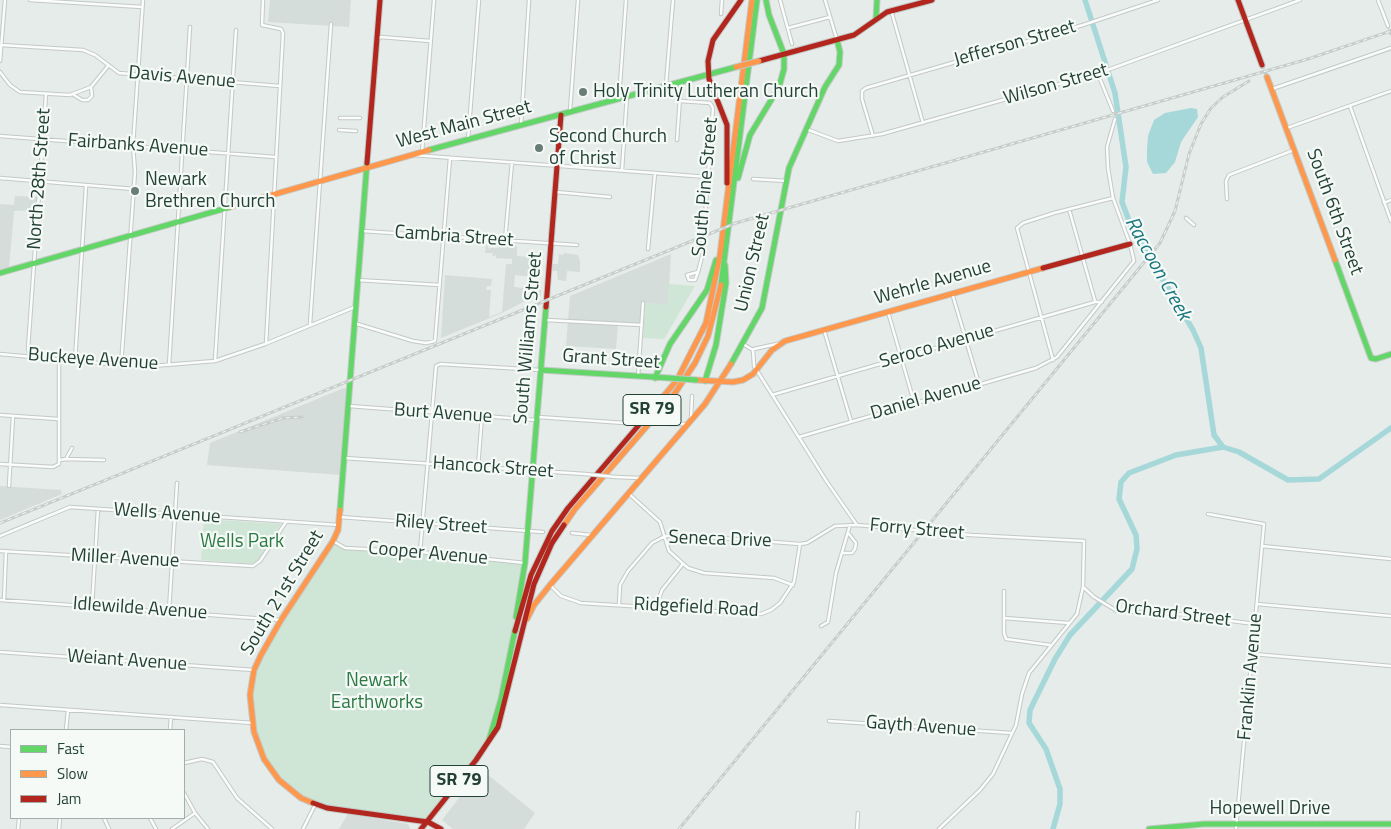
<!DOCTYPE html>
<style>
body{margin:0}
#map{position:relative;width:1391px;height:829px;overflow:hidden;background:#e6ece9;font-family:"Titillium Web",sans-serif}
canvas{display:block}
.legend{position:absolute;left:10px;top:729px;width:175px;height:90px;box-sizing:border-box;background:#f5faf7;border:1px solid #a1b0aa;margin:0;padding:6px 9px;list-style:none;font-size:15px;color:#234136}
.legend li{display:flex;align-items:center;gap:10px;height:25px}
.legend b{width:25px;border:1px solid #a1b0aa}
</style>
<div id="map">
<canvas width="1391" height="829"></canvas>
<ul class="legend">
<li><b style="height:6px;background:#63d668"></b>Fast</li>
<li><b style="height:6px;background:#ff974d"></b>Slow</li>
<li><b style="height:6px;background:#b3261e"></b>Jam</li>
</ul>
</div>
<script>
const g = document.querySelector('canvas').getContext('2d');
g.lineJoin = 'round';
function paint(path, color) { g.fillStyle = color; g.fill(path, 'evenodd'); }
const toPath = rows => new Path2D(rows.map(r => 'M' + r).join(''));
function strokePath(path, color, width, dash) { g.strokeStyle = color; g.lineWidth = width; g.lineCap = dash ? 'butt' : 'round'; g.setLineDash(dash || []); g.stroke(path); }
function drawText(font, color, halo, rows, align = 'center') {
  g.font = font + ' "Titillium Web",sans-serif'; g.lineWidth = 4.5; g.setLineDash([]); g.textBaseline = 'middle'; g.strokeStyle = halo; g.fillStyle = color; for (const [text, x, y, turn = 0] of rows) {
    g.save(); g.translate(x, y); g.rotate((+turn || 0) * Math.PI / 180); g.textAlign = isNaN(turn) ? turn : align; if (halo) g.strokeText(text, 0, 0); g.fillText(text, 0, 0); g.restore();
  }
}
paint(toPath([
 [270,0,351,0,349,27,268,22],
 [15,196,39,197,38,210,14,211,9,267,0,269,0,204,14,205],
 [486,244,490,250,490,248,499,248,499,245,517,246,517,256,541,258,540,270,533,270,532,277,515,275,514,287,541,290,541,296,529,299,502,313,441,338,445,275,492,279,491,286,487,286,486,290,491,290,489,317,502,312,506,264,512,264,512,259,496,258,496,255,492,257,493,253,485,253],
 [564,253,578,255,580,261,580,272,567,271,566,281,558,280,557,271,553,271,553,264,558,264,559,254,563,255],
 [671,254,668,305,643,303,642,325,618,324,616,349,566,346,570,296],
 [344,388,348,388,341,475,207,465,210,443],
 [0,486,61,490,62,494,0,520],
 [481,769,535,813,524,829,453,829,442,820],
 [348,814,408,824,410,829,339,829]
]), '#d4ddd9');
paint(toPath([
 [669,284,695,286,664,339,643,338,645,303,668,305],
 [204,519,281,524,256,564,201,560],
 [333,541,345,548,420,552,525,563,515,631,501,699,489,740,428,822,327,808,301,798,279,780,257,744,250,695,254,670,261,654]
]), '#cfe5d5');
paint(toPath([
 [1191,108,1197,109,1198,117,1181,142,1175,162,1166,173,1153,174,1147,162,1147,149,1148,136,1154,120,1165,113]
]), '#a6d8da');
strokePath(toPath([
 [1085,0,1115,93,1126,167,1122,202,1131,226,1193,330,1201,348,1214,435,1223,447],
 [1053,829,1060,804,1060,789,1046,749,1029,723,1030,710,1055,659,1070,635,1132,569,1137,549,1136,535,1119,499,1121,482,1129,473,1176,455,1223,447,1239,452,1288,480,1319,479,1391,428]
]), '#a6d8da', 5.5);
strokePath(toPath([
 [1388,26,1391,35]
]), '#bfcac5', 2.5, [2.5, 1]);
strokePath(toPath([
 [1262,65,1267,77]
]), '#bfcac5', 4, [4, 2]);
const street = toPath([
 [30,0,142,7],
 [263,0,262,25,281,29,283,33,266,344],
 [780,0,792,44],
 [825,0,837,40],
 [1378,0,1388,26],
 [891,10,923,123],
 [721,14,722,0],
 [788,28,830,17],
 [377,39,381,37,430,41],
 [1,45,83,50,95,55,119,73,280,86],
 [0,61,5,0],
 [0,72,10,85,20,92,70,95,91,87,108,66],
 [1098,74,1113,111],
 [666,85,673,0],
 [1272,89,1391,48],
 [74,95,82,100,88,100,92,96,91,87],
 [619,99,626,0],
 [681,101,710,103,713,108,702,257,698,272,687,275,689,280,695,280,698,272],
 [1350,106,1391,221],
 [570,111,578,0],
 [340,118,360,118],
 [521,126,529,0],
 [1287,128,1391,91],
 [806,129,838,141,882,134,1102,72,1300,0],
 [339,130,356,131],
 [0,136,275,157],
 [873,136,862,99,862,91,866,88,1083,25,1158,0],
 [468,140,479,0],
 [677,140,681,83],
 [422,152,434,0],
 [413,155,708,177],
 [622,170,627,96],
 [0,178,134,189],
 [753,179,787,181],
 [556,192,610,197],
 [1227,199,1226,181,1229,175,1294,150],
 [1384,203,1391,200],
 [1069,209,1095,301],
 [1186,218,1194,225],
 [362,231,577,245],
 [505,240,512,162],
 [648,249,655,173],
 [357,280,440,285],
 [952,293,979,384],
 [888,312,914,402],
 [546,320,642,325],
 [354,323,413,341,426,343,435,341,450,158],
 [310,324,331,24],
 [824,330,851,421],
 [743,344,753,350,754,366,827,482,857,525,971,535,1084,541,1083,587,1077,614,1029,673,1022,694,1016,725,993,774,980,790,939,829],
 [754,349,781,343],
 [0,354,140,367,215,361,265,344,355,307],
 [30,356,28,349,46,94],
 [1053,360,1017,228,1023,223,1054,213,1113,198],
 [75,361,86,186],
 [215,361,236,30],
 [169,365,190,27],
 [121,366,135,172,133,145,143,0],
 [638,377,643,303],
 [772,395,1095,302,1102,302],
 [349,406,536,420],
 [0,415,58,419],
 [538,417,625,423],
 [691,419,692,396],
 [669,424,687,424],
 [799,437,1036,368,1057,357,1134,261,1130,244,1113,198,1108,168,1107,147,1115,119],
 [344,458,585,474],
 [66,459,104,460],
 [60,460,66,459,72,448],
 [0,464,53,467,59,464,59,359],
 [478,467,482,416],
 [616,477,640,478],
 [9,486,13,416],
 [628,493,660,522,669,551,688,568,704,573,774,578,793,585],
 [1208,514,1264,524,1236,829],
 [340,517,543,532],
 [572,533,591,535],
 [0,536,70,507,339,525],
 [333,541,345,548,420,552,525,563],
 [1262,546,1391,559],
 [0,551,253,566,260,561,286,522],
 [420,552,436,366,440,364,541,370],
 [843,553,852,553,855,549,856,543,849,534],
 [550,585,561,596,581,603,761,614,771,610,780,603,794,582,800,544],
 [1083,587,1094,597,1117,611,1178,614,1255,624],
 [1004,591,1004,633,1006,639,1050,645],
 [0,600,281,620],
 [4,600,6,551],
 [619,604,620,585,628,571,652,543,665,536,681,535,800,544,807,543,835,526,857,525],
 [1257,604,1391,616],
 [92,606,98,509],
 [656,607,662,590,682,565],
 [169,611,177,483],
 [1004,618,1069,623],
 [821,626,828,622,836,573,850,525],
 [0,652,254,670],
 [1253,654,1391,666],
 [0,705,253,723],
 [829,721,1012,733],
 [66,730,68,710],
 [170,730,171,717],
 [0,746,11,747],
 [184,763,202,759,213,762,237,798,272,829],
 [184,793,195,813,208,829],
 [104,818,109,829],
 [150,818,156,829],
 [18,829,19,818],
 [59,829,60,818],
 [172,829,195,813],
 [303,829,315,805],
 [857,829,858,813]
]);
const fast = toPath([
 [876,18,877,0],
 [429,150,736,67],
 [738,178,750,135,779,87,784,69,784,54,769,15,766,0],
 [1335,260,1371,358,1376,359,1391,354],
 [0,273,230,207],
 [721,285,757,0],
 [731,364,762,308,789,168,825,87,839,65,840,52,837,40],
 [541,370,669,378],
 [655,378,670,344,707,290,716,260],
 [705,381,716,345,726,283,725,265],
 [340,510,367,163],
 [525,563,546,307],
 [516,617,525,563],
 [489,740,501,699,515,630],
 [1149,829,1204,824,1391,824]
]);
const slow = toPath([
 [1267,77,1335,260],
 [230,207,429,150],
 [696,380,733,382,743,380,753,374,772,350,785,341,1043,268],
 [662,398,677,380,706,323,720,255,752,0],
 [564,525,575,509,673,396,695,363,708,336,721,285],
 [550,585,705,404,731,364],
 [527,619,534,605,550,585],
 [313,803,301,798,279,780,264,759,254,732,250,695,254,670,261,655,281,620,333,541,338,530,340,510]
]);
const jam = toPath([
 [1238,0,1262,65],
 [759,61,854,35,887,12,932,0],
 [367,163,380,0],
 [727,183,727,125,709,79,708,61,713,40,741,0],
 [1043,268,1130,244],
 [546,307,561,115],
 [515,631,531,575,552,531,568,508,662,398],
 [313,803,327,808,428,822,441,829],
 [421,829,476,760,498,727,534,584,552,543,564,525]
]);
strokePath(street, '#c3c9c6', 4.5);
strokePath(fast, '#c2c9c6', 7);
strokePath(slow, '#c2c9c6', 7);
strokePath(jam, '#c2c9c6', 7);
strokePath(street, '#fbfcfc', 2.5);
strokePath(fast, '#63d668', 5);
strokePath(slow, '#ff974d', 5);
strokePath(jam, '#b3261e', 5);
const rail = toPath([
 [240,432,283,418,302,417],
 [0,523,736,223,1308,59,1391,31],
 [679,829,1160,243,1175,211,1189,154,1201,124,1211,108,1223,97,1249,81]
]);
strokePath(rail, '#c7cdca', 3);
strokePath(rail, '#f5faf7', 1, [4]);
const streetBridge = toPath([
 [585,474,616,477]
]);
const fastBridge = toPath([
 [669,378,696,380]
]);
const slowBridge = toPath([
 [736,67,759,61]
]);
strokePath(streetBridge, '#c3c9c6', 4.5, []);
strokePath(fastBridge, '#c2c9c6', 7, []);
strokePath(slowBridge, '#c2c9c6', 7, []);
strokePath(streetBridge, '#fbfcfc', 2.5);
strokePath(fastBridge, '#63d668', 5);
strokePath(slowBridge, '#ff974d', 5);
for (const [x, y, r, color] of [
 [583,92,5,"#677d75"],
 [539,148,5,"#677d75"],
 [135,191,5,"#677d75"]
]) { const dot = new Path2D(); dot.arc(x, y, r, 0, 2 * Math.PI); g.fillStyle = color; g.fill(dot); strokePath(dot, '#f5faf7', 2); }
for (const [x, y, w] of [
 [652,410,58],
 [459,781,58]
]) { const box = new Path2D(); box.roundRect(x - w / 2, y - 15.5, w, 31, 4); g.fillStyle = '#f5faf7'; g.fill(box); strokePath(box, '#234136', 1); }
drawText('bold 18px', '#234136', null, [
 ["SR 79",652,410],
 ["SR 79",459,781]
]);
drawText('19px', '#234136', '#f5faf7', [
 ["Jefferson Street",1015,44,-16],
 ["Davis Avenue",182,78,5],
 ["Wilson Street",1056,85,-16],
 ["West Main Street",464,125,-15],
 ["Fairbanks Avenue",138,146,4],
 ["North 28th Street",40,179,-86],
 ["South Pine Street",706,187,-85],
 ["South 6th Street",1334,212,70],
 ["Cambria Street",454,237,4],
 ["Union Street",753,263,-77],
 ["Wehrle Avenue",933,283,-16],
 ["South Williams Street",529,338,-85],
 ["Seroco Avenue",937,347,-16],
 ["Buckeye Avenue",93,360,4],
 ["Grant Street",611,360,4],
 ["Daniel Avenue",926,399,-16],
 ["Burt Avenue",443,414,4],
 ["Hancock Street",493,468,4],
 ["Wells Avenue",167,514,4],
 ["Riley Street",441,525,4],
 ["Forry Street",917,530,5],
 ["Seneca Drive",720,540,2],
 ["Cooper Avenue",428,554,5],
 ["Miller Avenue",125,559,3],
 ["South 21st Street",283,593,-59],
 ["Ridgefield Road",696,608,3],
 ["Idlewilde Avenue",140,609,4],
 ["Orchard Street",1173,614,7],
 ["Weiant Avenue",127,661,4],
 ["Franklin Avenue",1251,677,-85],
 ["Gayth Avenue",921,727,4],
 ["Hopewell Drive",1270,809]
]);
drawText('19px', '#234136', '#f5faf7', [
 ["Holy Trinity Lutheran Church",593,92],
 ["Second Church",549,137],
 ["of Christ",549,159],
 ["Newark",145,180],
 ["Brethren Church",145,202]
], 'left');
drawText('19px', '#2b7943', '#f5faf7', [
 ["Wells Park",242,542],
 ["Newark",377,681],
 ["Earthworks",377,703]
]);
drawText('italic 20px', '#1a767f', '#f5faf7', [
 ["Raccoon Creek",1157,269,61]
]);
</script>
